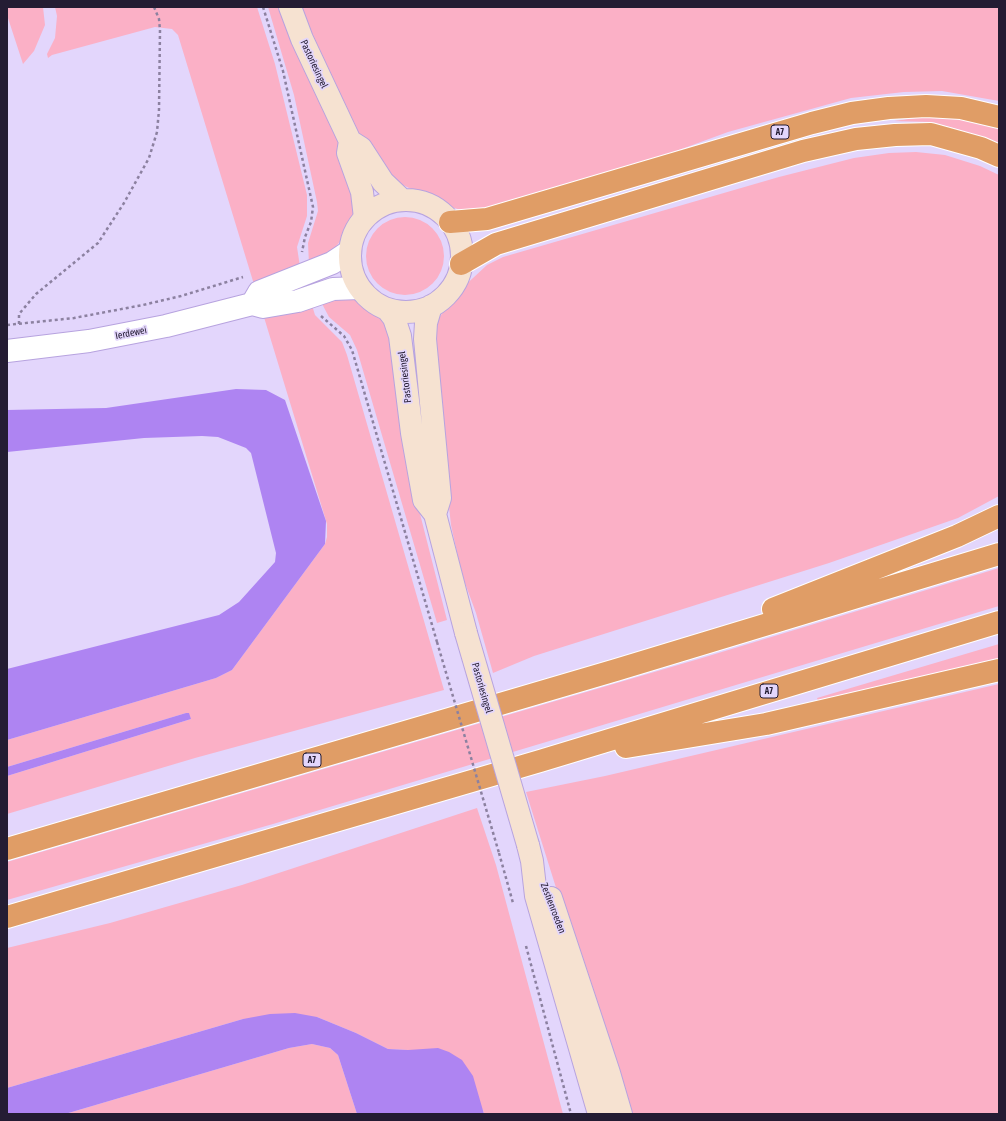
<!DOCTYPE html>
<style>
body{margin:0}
#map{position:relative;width:1006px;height:1121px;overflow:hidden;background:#e3d6fc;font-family:"Asap Condensed",sans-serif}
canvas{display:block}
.frame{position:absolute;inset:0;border:8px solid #241c33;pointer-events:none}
</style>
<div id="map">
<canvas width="1006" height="1121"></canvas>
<div class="frame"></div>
</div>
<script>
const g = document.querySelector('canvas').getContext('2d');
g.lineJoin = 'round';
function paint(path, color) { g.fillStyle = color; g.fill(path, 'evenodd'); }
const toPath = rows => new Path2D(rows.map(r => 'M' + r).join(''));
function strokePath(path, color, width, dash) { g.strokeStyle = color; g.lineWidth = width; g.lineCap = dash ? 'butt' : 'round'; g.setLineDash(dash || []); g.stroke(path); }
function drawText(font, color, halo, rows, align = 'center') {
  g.font = font + ' "Asap Condensed",sans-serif'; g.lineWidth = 3.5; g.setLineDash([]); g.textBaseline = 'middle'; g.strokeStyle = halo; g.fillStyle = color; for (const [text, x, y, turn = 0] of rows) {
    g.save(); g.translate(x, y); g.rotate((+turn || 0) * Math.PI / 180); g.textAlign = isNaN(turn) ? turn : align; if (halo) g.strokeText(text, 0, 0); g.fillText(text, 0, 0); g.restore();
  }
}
paint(toPath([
 [7,7,43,7,45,25,34,51,23,64,7,15],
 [55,7,257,7,275,64,307,195,307,216,297,247,300,267,315,315,342,342,347,355,444,690,195,758,7,814,7,776,191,719,186,713,7,767,7,740,216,678,232,670,325,544,327,537,327,524,178,35,172,29,155,27,52,55,48,58,47,54,55,38,57,16],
 [268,7,281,7,328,116,354,184,355,206,351,221,341,240,332,252,309,264,308,243,318,211,317,202,294,95],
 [299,7,999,7,999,101,942,91,904,92,851,98,728,132,619,172,502,207,465,211,454,208,425,196,393,180,372,155,343,108],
 [930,116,969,119,999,127,999,148,960,130,931,122,894,121],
 [916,152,945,155,980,166,999,175,999,496,958,518,829,563,534,656,493,673,476,613,462,575,451,525,432,353,438,319,459,291,487,265,503,257,779,177,854,158,889,153],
 '366 256a39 39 0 1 1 78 0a39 39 0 1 1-78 0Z',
 [353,298,383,320,388,329,418,506,447,620,437,623,357,350,350,335,329,317,320,300],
 [999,568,999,606,273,824,7,900,7,862,702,658],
 [999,644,999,659,819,703,817,698],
 [999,684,999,1114,627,1114,526,792,605,776],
 [477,808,496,865,563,1114,484,1114,483,1110,408,1050,388,1049,356,1033,317,1017,243,1019,7,1088,7,948,110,923,242,885],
 [312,1044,330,1048,338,1055,357,1114,65,1114,289,1048]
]), '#fbb0c6');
paint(toPath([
 [236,389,266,390,285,400,326,521,325,544,232,670,216,678,7,740,7,669,219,615,239,602,275,562,276,553,251,453,246,448,218,437,202,436,144,438,7,452,7,410,106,408],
 [186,713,189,713,191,719,7,776,7,767],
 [295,1013,317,1017,356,1033,388,1049,408,1050,438,1048,449,1052,462,1060,473,1076,484,1114,357,1114,338,1055,330,1048,312,1044,289,1048,65,1114,7,1114,7,1088,243,1019,270,1014]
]), '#ae84f2');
const street = toPath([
 [252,304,259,292,332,263,350,251],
 [7,351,89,341,166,326,252,304,263,307,298,301,333,289,359,288]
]);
const secondary = toPath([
 [290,7,302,39,350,141,361,148,383,182,402,200],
 [350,141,348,153,362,192,365,218],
 '350 256a56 56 0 1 1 112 0a56 56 0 1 1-112 0Z',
 [431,306,426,323,425,339,440,498,435,514],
 [387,309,394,318,400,336,412,433,424,500,435,514,466,633],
 [528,845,532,861,536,896,599,1114],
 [551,898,609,1073,621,1114]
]);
const highway = toPath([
 [450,222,487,219,812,123,852,113,889,108,926,106,961,108,999,117],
 [461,264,496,244,572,221,803,151,856,139,895,135,931,134,981,148,999,156],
 [773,609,957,536,999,516],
 [626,747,766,724,999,670],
 [7,849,616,670,999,554],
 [7,917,540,761,999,622]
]);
strokePath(street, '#b7a3df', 24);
strokePath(secondary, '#b7a3df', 24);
strokePath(highway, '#fff', 24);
strokePath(toPath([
 [263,7,283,71,313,207,311,222,305,237,302,252],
 [321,316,344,336,352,350,437,642],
 [19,324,19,314,36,294,98,243,124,203,149,158,157,132,159,110,160,30,159,19,154,7],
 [7,325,74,318,143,305,181,296,243,277],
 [499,853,513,903],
 [526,946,571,1114]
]), '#8c81a0', 2.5, [3, 3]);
strokePath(street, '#fff', 22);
strokePath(secondary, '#f6e2d1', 22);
strokePath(highway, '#e09d66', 22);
const secondaryBridge = toPath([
 [466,633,528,845]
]);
strokePath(secondaryBridge, '#b7a3df', 24, []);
strokePath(toPath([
 [437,642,499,853]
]), '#8c81a0', 2.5, [3, 3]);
strokePath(secondaryBridge, '#f6e2d1', 22);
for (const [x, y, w] of [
 [780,132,18],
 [769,691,18],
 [312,760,18]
]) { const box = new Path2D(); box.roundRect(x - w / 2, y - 7, w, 14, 3); g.fillStyle = '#e3d6fc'; g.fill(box); strokePath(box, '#241c33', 1); }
drawText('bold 9px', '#241c33', null, [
 ["A7",780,132],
 ["A7",769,691],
 ["A7",312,760]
]);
drawText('10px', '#241c33', '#e3d6fc', [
 ["Pastoriesingel",314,64,65],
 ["Ierdewei",131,333,-11],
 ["Pastoriesingel",405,377,-97],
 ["Pastoriesingel",482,688,74],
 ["Zestienroeden",553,908,69]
]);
</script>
